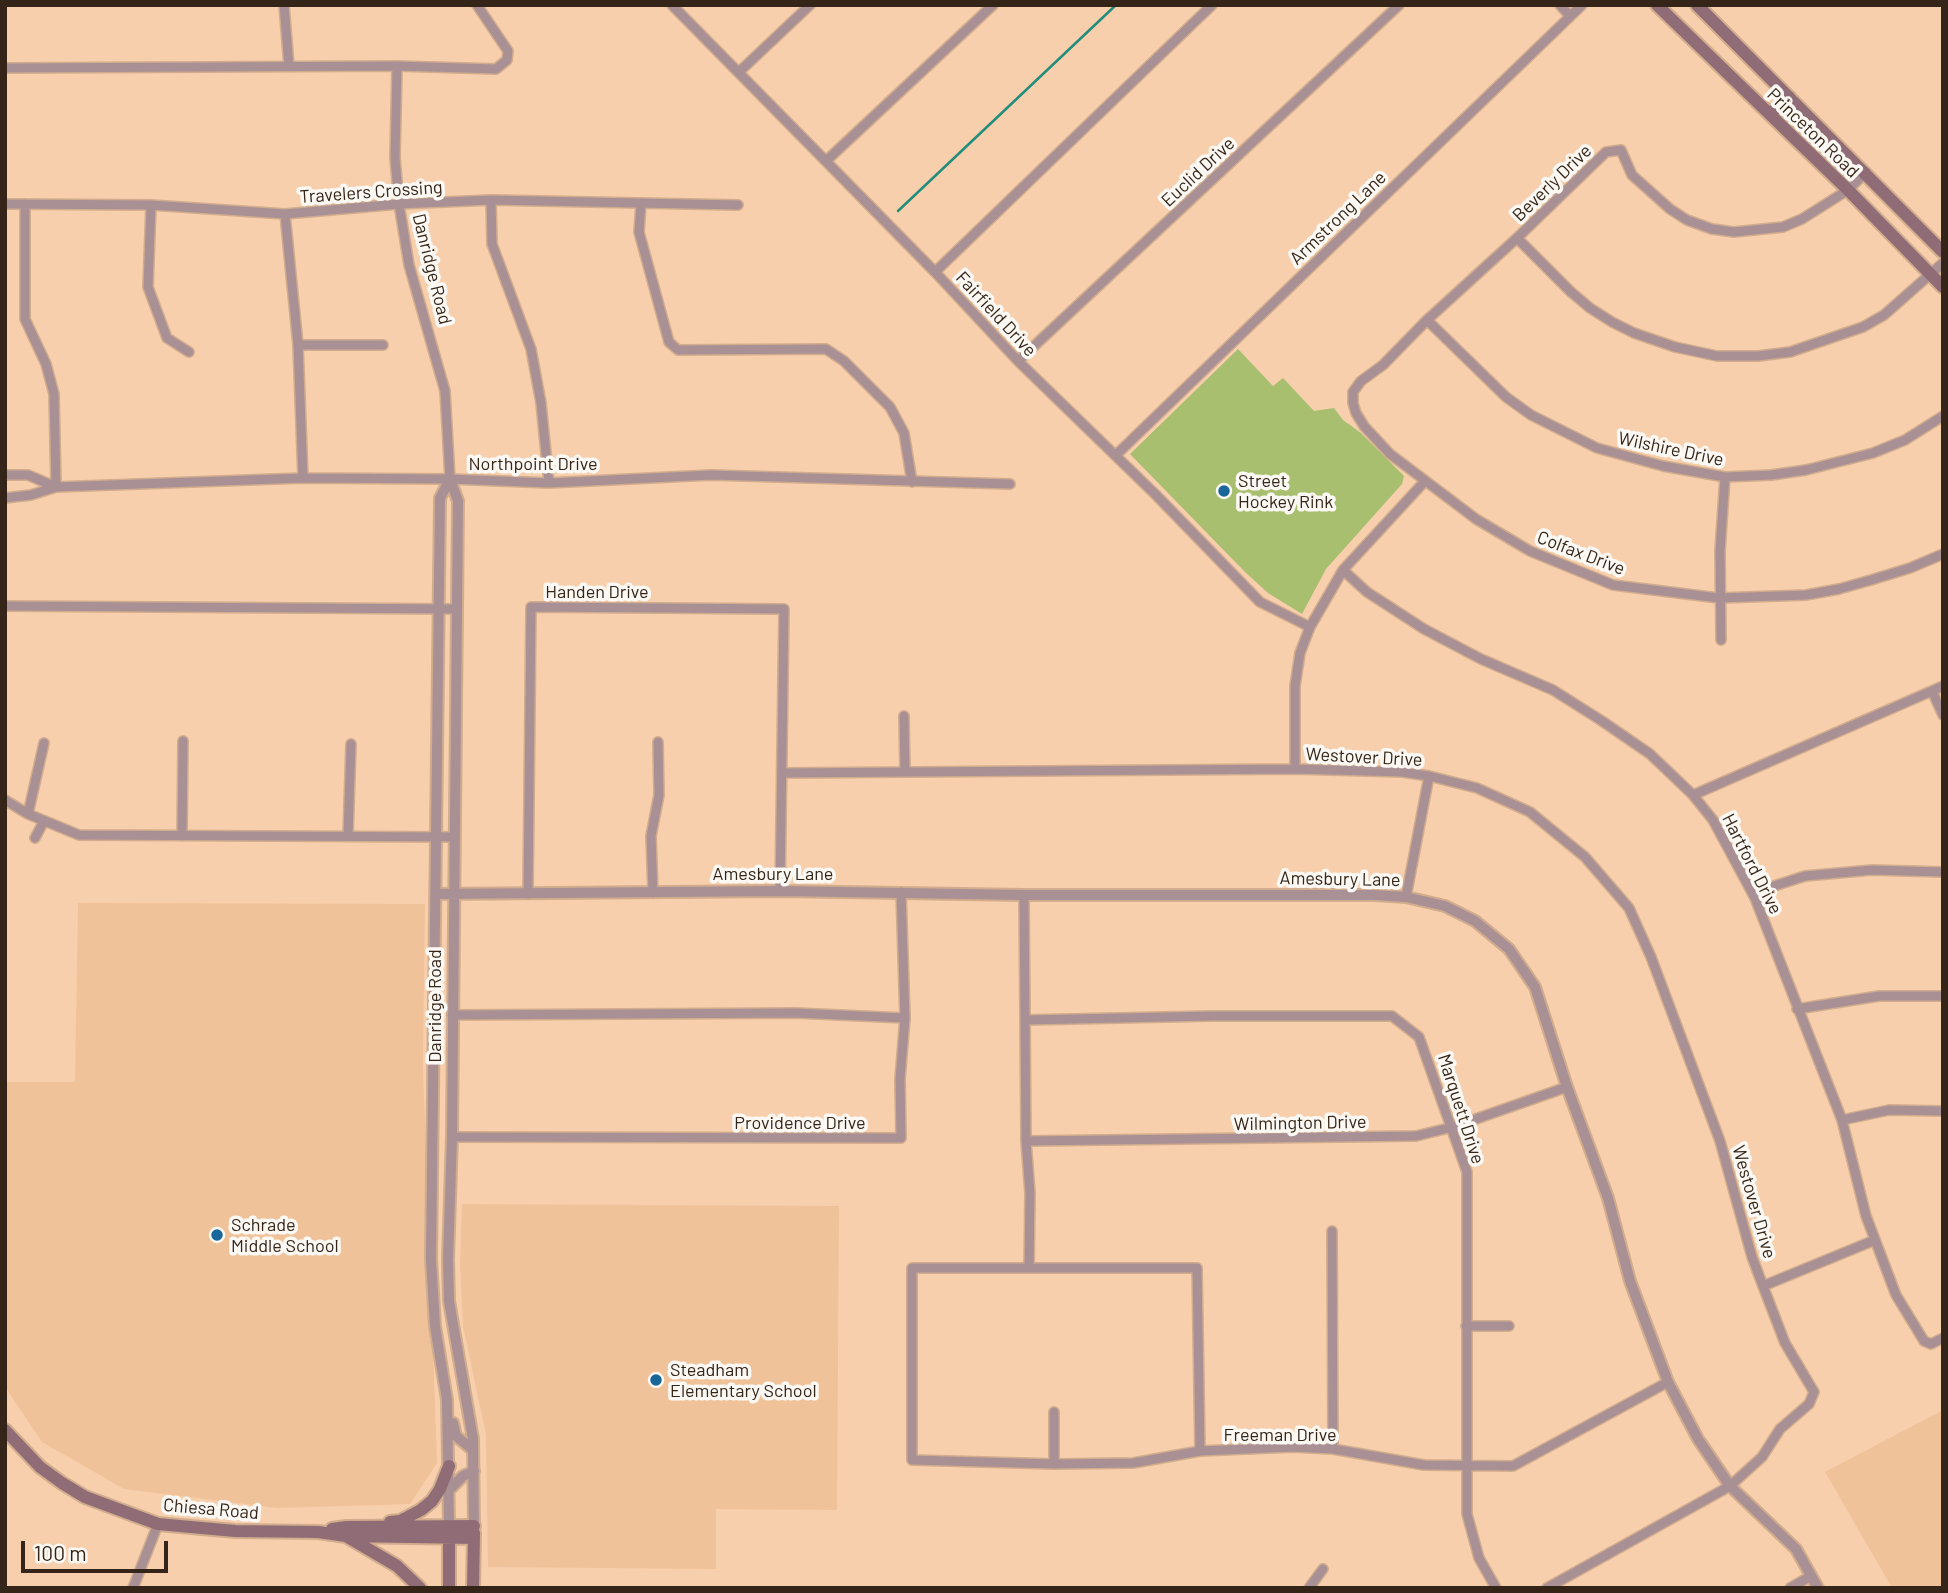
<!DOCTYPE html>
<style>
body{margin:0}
#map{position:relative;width:1948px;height:1593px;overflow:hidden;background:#f8cfac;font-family:Barlow,sans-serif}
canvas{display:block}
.frame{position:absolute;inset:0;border:7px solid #352518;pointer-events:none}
.scale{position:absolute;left:21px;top:1541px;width:147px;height:32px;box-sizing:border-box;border:4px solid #352518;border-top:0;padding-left:9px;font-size:21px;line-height:24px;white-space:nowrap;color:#352518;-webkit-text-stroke:5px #fcf8f4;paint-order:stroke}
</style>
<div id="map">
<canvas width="1948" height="1593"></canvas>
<div class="frame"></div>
<div class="scale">100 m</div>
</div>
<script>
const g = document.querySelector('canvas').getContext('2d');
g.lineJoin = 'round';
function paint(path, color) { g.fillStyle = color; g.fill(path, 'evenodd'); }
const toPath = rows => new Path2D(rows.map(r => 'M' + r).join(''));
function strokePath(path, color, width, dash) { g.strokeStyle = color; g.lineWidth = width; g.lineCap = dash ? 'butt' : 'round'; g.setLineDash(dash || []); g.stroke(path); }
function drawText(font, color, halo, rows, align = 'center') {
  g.font = font + ' Barlow,sans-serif'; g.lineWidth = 7; g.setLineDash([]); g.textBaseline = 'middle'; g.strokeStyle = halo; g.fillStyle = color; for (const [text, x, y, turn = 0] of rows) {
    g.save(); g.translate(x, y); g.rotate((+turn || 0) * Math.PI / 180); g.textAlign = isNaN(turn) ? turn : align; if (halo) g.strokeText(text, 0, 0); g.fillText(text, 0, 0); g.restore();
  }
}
paint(toPath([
 [78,903,425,904,423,1069,437,1463,410,1504,277,1508,124,1489,42,1442,5,1387,5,1082,75,1082],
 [462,1204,839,1206,837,1510,716,1509,716,1569,488,1567,486,1435,463,1326,460,1264],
 [1943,1410,1943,1588,1892,1588,1825,1472]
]), '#f0c299');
paint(toPath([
 [1238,349,1273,386,1283,378,1314,411,1334,408,1343,420,1361,433,1404,476,1402,484,1326,569,1302,614,1268,593,1245,572,1130,454]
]), '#a7bf6f');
strokePath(toPath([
 [898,211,1116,5]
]), '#238d7d', 2.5);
const minor = toPath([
 [284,5,289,66],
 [672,5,935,272,1018,361,1156,495,1260,602,1310,627],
 [1560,5,1570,16],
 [397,66,395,158,399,204,409,265,445,391,450,479],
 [5,68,397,66,496,69,507,60,508,51,477,5],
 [739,72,810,5],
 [826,161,993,5],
 [1866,172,1848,190,1802,219,1783,227,1734,232,1712,229,1687,220,1670,209,1632,175,1621,150,1606,152,1517,238,1427,320,1383,365,1361,381,1353,392,1353,403,1356,413,1364,426,1390,454,1476,519,1530,551,1613,585,1719,598,1806,595,1839,589,1871,580,1910,568,1943,554],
 [491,200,492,244,531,349,541,403,549,483],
 [5,204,151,205,285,214,399,204,491,200,738,205],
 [25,204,25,319,46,364,54,394,56,487,303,478,450,479,549,483,711,475,1010,484],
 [641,204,639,232,669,342,678,350,826,349,844,361,890,407,904,433,912,482],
 [151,205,148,287,167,338,189,352],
 [285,214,298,345,303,478],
 [1517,238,1571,292,1590,308,1612,322,1634,333,1675,347,1717,356,1758,356,1790,352,1863,327,1884,315,1943,263],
 [935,272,1212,5],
 [1427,320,1506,397,1531,415,1597,448,1663,466,1725,477,1771,475,1806,470,1873,453,1905,440,1943,416],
 [298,345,383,345],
 [1018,361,1399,5],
 [1116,455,1582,5],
 [5,475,28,475,56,487,31,495,5,498],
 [1343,570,1367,592,1424,629,1481,659,1553,690,1602,721,1650,754,1693,795,1713,820,1755,898,1842,1120,1866,1216,1896,1295,1924,1341,1931,1344,1943,1338],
 [5,606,457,609],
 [1721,640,1720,551,1725,477],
 [1932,691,1943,715],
 [904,716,905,772],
 [1295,769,1295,686,1300,653,1310,627,1343,570,1425,481],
 [782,773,1295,769,1402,772,1429,776,1477,788,1530,812,1585,857,1629,908,1651,957,1720,1141,1752,1257,1763,1286,1785,1343,1814,1392,1809,1404,1780,1429,1762,1457,1730,1486,1547,1588],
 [1693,795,1943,686],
 [5,800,28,814,79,835,454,837],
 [28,814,44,743],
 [182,836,183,741],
 [348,836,351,744],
 [35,838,44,821],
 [653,893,651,836,659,795,658,742],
 [528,894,531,607,784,609,780,891],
 [1024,895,1026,1141,1030,1193,1029,1268],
 [1406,897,1429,776],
 [1755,898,1774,886,1805,876,1872,870,1943,872],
 [1797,1009,1879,996,1943,996],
 [452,1015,796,1013,905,1018],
 [1025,1020,1212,1016,1392,1016,1419,1037,1467,1172,1467,1514,1479,1558,1496,1588],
 [1842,1120,1889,1110,1943,1111],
 [452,1137,901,1138,900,1079,905,1018,901,892],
 [1026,1141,1416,1136,1453,1127,1567,1087],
 [1332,1231,1333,1449],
 [1763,1286,1875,1240],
 [1466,1326,1509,1326],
 [1200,1451,1197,1268,912,1268,912,1460,1054,1464,1133,1463,1200,1451,1293,1447,1333,1449,1424,1465,1513,1466,1668,1382],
 [1054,1464,1054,1412],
 [133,1588,158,1524],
 [1309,1588,1323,1569],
 [1790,1588,1811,1576]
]);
const tertiary = toPath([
 [450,479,458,501,452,1137,448,1259,449,1301,473,1439,474,1533],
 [436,894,780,891,1024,895,1374,895,1406,897,1445,906,1475,921,1509,949,1535,987,1567,1087,1608,1198,1630,1281,1668,1382,1698,1439,1730,1486,1796,1549,1818,1588],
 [453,1423,456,1436,473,1450],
 [449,1490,463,1476,474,1471],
 [449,1526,447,1400,435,1326,431,1259,440,498,450,479]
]);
const secondary = toPath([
 [1657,5,1848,190,1943,287],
 [1697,5,1943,252],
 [1770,114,1789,97],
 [5,1430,40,1467,62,1483,85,1497,158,1524,235,1531,318,1532,346,1536,474,1538],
 [390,1522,400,1521,421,1510,432,1501,440,1489,449,1466],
 [332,1529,346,1527,474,1526],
 [346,1536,397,1566,420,1588],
 [449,1588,449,1530],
 [473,1588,474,1533]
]);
strokePath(minor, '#d1ad8e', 12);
strokePath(tertiary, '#d1ad8e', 14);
strokePath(secondary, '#d1ad8e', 16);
strokePath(minor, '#a89095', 9);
strokePath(tertiary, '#a89095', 10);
strokePath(secondary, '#906d76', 12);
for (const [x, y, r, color] of [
 [1224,491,7,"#19679a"],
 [217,1235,7,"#19679a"],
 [656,1380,7,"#19679a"]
]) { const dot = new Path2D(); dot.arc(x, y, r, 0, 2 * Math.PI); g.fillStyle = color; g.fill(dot); strokePath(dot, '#fcf8f4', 2.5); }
drawText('18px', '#352518', '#fcf8f4', [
 ["Princeton Road",1813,133,44],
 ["Euclid Drive",1198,172,-43],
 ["Beverly Drive",1552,183,-44],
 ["Travelers Crossing",371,192,-4],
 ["Armstrong Lane",1338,218,-44],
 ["Danridge Road",432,269,76],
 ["Fairfield Drive",996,314,47],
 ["Wilshire Drive",1671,449,12],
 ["Northpoint Drive",533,464],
 ["Colfax Drive",1581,553,21],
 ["Handen Drive",597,592],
 ["Westover Drive",1364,757,3],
 ["Hartford Drive",1752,864,63],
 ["Amesbury Lane",773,874],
 ["Amesbury Lane",1340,879,1],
 ["Danridge Road",435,1006,-90],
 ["Marquett Drive",1461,1109,72],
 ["Providence Drive",800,1123],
 ["Wilmington Drive",1300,1123,-1],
 ["Westover Drive",1754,1202,74],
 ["Freeman Drive",1280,1435],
 ["Chiesa Road",211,1509,5]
]);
drawText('18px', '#352518', '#fcf8f4', [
 ["Street",1238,481],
 ["Hockey Rink",1238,502],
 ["Schrade",231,1225],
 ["Middle School",231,1246],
 ["Steadham",670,1370],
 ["Elementary School",670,1391]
], 'left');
</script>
